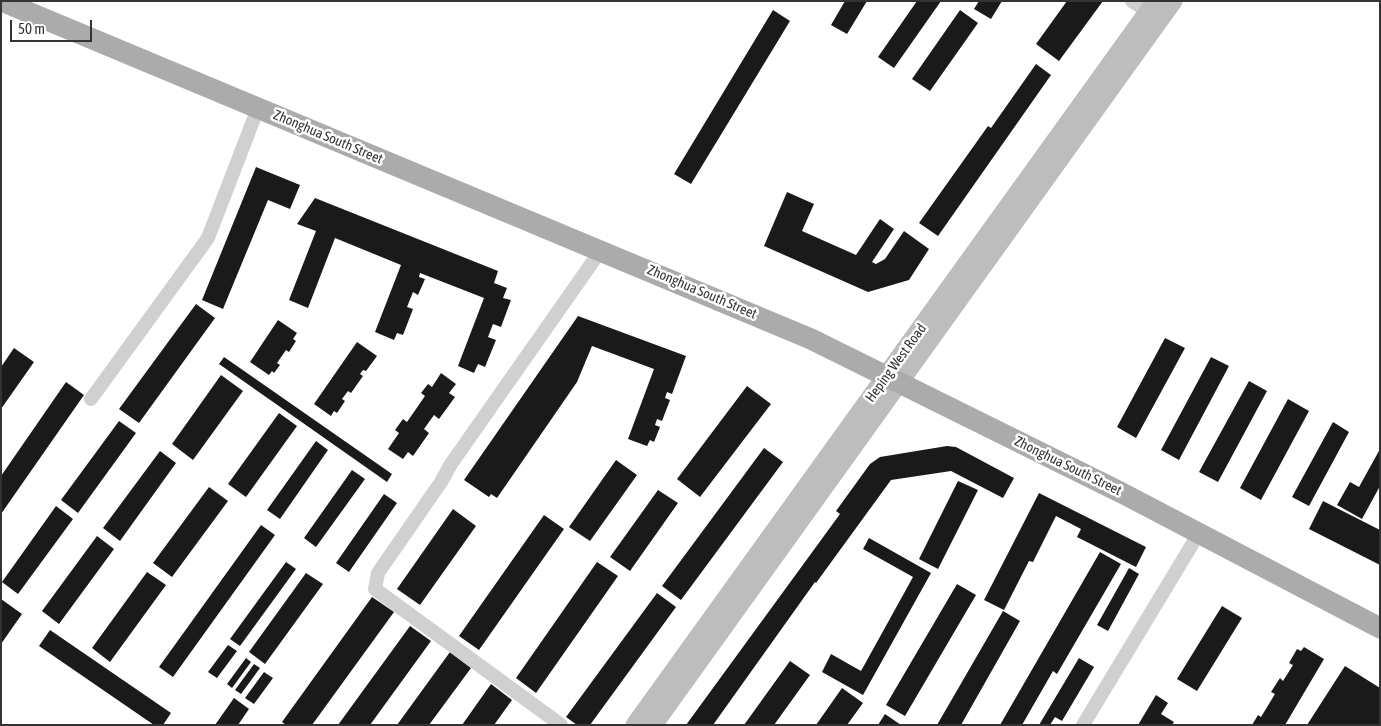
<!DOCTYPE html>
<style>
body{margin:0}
#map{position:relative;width:1381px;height:726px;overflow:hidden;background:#fff;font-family:"Asap Condensed",sans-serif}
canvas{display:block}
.frame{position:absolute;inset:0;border:2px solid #333;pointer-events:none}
.scale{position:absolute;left:10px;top:20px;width:82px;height:22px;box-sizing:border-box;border:2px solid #333;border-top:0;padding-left:6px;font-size:15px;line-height:18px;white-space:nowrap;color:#333;-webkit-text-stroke:4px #fff;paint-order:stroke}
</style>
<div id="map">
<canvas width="1381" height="726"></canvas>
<div class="frame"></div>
<div class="scale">50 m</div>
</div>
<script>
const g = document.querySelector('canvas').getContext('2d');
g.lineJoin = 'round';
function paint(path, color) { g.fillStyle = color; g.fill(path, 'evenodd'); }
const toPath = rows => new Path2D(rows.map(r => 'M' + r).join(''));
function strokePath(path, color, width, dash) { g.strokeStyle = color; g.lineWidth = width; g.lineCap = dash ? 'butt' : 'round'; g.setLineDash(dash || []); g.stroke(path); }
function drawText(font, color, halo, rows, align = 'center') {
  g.font = font + ' "Asap Condensed",sans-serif'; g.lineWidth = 5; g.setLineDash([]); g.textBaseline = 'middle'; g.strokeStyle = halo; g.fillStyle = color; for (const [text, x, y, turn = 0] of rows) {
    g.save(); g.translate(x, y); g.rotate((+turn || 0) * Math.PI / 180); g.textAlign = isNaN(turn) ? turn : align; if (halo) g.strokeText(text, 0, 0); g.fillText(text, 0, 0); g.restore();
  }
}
paint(toPath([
 [845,1,867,1,847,34,831,25],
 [917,1,941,1,894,68,878,57],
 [979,1,1002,1,991,19,974,9],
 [1067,1,1103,1,1059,61,1036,44],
 [773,10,790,21,691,184,674,174],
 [960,10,978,23,930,91,912,79],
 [1036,64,1051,75,938,236,919,223,988,126,991,128],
 [256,167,300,185,290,209,268,200,223,309,202,300],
 [787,192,814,204,802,231,856,255,880,219,894,229,872,262,876,264,885,259,904,231,929,249,909,280,868,292,764,246],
 [315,198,498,271,494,283,507,288,503,298,511,300,501,327,493,324,488,337,496,340,485,367,478,364,474,373,458,366,484,298,420,273,419,277,425,279,418,295,413,292,407,307,413,309,403,335,397,333,394,340,375,332,401,265,335,238,308,308,289,300,316,231,297,224],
 [196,304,215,318,139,423,119,409],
 [578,316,686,356,672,394,667,392,665,398,670,400,662,421,657,419,655,425,660,427,654,442,650,440,647,446,628,439,654,369,592,346,577,382,497,498,491,494,489,497,464,480],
 [278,320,297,333,293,339,296,341,289,352,286,350,277,363,280,365,274,373,272,371,269,375,250,362],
 [1165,338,1185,348,1136,438,1117,427],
 [357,342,377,356,366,371,363,370,360,374,363,376,351,393,348,391,342,399,345,401,337,413,334,411,331,416,314,404],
 [14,348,34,362,1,409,1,367],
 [224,357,392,474,387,482,219,364],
 [1211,357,1229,366,1179,460,1161,450],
 [441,373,456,384,449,393,455,397,439,419,434,415,424,429,429,433,413,456,408,452,403,459,388,449,399,433,395,430,403,419,407,422,425,396,421,393,428,384,432,387],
 [221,375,243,391,193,460,172,444],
 [1249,381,1267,391,1218,482,1199,472],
 [66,382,84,395,1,514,1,476],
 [747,386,771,404,700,497,677,479],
 [1288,399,1309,411,1261,500,1240,488],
 [279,413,297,426,246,497,228,484],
 [119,421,136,433,78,513,61,500],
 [1333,422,1349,432,1309,506,1292,497],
 [316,441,328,450,280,519,267,510],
 [947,446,956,447,1014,478,1003,498,951,471,891,480,816,583,815,582,713,725,686,725,840,514,836,511,870,464,880,457],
 [764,448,783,462,681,600,662,586],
 [1380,449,1380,486,1362,519,1337,505,1350,482,1359,487],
 [160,451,176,463,120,541,103,528],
 [616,460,637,475,590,541,569,527],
 [352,470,365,479,316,547,304,538],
 [958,481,978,490,938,569,919,559],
 [209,487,228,501,172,577,153,563],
 [658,490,678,503,630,571,610,557],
 [1039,493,1146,547,1136,567,1077,537,1081,529,1056,516,1033,562,1029,561,1004,610,984,600],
 [384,494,397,503,349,572,336,563],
 [1323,501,1380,530,1380,565,1309,529],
 [56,506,73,519,18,594,2,582],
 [453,509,476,526,420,605,397,589],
 [544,515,564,529,479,650,459,636],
 [261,525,275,535,173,677,159,667],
 [97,536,114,549,59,624,42,611],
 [869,538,931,573,863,695,822,672,831,654,861,671,913,577,863,549],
 [1100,552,1121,564,1057,674,1053,671,1022,725,1000,725],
 [286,562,296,569,240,646,230,639],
 [597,562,618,576,536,693,516,678],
 [1129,568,1139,574,1108,631,1097,625],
 [147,572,166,585,110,662,92,648],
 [306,573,323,584,265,664,249,652],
 [957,584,976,595,905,716,886,705],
 [657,593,676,607,590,725,577,725,566,717],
 [372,597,394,612,312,725,286,725,282,722],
 [1,599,22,614,1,644],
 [1222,606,1242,618,1197,691,1177,679],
 [1003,611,1020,621,961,725,937,725],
 [410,626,431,641,370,725,338,725],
 [50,630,171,713,163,725,154,725,39,646],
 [228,645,237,651,217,678,208,672],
 [1304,647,1324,659,1285,725,1252,725,1258,715,1261,717,1275,694,1271,692,1280,678,1283,681,1293,665,1289,663,1297,649,1301,651],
 [450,652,471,668,429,725,397,725],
 [246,658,251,662,232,688,227,684],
 [1079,658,1094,667,1062,721,1055,717,1050,725,1039,725],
 [790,661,810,675,774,725,744,725],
 [254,664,260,668,241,694,235,690],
 [1345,666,1380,688,1380,725,1307,725],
 [264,672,273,678,254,704,245,698],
 [491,684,512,700,494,725,462,725],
 [842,688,863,703,847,725,816,725],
 [1156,695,1168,703,1161,714,1174,722,1172,725,1138,725],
 [234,698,249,709,238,725,215,725],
 [885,714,901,725,878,725]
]), '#1a1a1a');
strokePath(toPath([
 [1132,1,1149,12],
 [91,399,208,238,258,108],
 [561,725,375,589,378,573,441,482,451,464,601,250],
 [1083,725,1199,533]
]), '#d0d0d0', 14);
strokePath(toPath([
 [635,725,1156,1],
 [653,725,1173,1]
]), '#bdbdbd', 19);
strokePath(toPath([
 [4,2,811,339,1122,493,1380,628]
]), '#ababab', 21);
drawText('14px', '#333', '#fff', [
 ["Zhonghua South Street",328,137,23],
 ["Zhonghua South Street",702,292,23],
 ["Heping West Road",896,363,-54],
 ["Zhonghua South Street",1068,466,26]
]);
</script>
